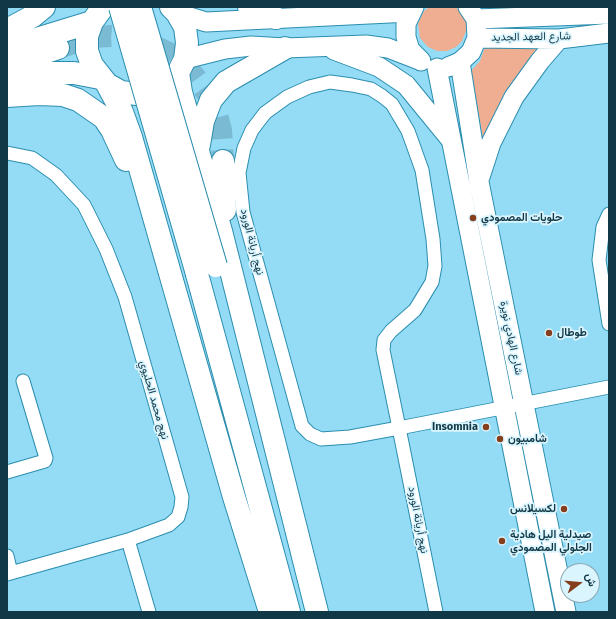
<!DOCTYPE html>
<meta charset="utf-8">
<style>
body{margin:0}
#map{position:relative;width:616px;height:619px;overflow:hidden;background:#94dbf6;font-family:"Fira Sans",Vazirmatn,sans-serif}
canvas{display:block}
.frame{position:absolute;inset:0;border:8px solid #103846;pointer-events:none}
.north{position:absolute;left:560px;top:563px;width:40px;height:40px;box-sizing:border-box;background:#dbf5ff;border:1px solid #8aa9b5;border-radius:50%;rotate:74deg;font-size:11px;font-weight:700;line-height:16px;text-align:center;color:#103846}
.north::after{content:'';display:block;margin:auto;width:14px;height:18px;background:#863f1d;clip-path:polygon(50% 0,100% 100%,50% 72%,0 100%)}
</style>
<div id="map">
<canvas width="616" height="619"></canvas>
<div class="frame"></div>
<div class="north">ش</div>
</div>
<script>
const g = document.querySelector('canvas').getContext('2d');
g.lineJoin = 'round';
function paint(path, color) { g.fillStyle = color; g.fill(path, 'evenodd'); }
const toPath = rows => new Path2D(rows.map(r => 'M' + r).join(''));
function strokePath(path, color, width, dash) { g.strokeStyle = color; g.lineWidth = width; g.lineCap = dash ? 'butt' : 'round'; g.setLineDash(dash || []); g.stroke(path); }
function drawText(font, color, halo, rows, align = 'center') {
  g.font = font + ' "Fira Sans",Vazirmatn,sans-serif'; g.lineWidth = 3.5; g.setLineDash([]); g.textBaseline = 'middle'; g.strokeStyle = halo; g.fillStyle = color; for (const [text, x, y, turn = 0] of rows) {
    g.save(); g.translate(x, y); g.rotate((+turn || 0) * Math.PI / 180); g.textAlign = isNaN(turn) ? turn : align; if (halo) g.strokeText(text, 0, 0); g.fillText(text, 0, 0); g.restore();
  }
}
paint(toPath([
 [429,7,455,7,460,11,466,21,466,31,462,41,456,47,447,51,437,51,428,47,420,38,418,24,423,12],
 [540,46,484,144,471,71,480,61,485,47]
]), '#efae92');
strokePath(toPath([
 [58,48,92,37,111,36,131,38,149,44,167,52,183,64,196,78,207,93,216,111,221,130,223,161]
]), '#7abad3', 22, [22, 11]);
const street = toPath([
 [330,82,352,85,371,89,382,96,392,104,408,131,422,170,433,239,435,266,432,282,415,310,391,331,384,340,383,350,399,428,350,437,321,439,310,434,302,426,243,212,239,173,244,148,252,130,265,113,287,97,309,87,330,82],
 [7,153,32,158,56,175,84,205,106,249,125,297,182,497,181,507,178,517,169,525,128,540,7,574],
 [609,214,603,227,599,260,609,324],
 [7,472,45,461,46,458,23,381],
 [128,540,149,612],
 [7,556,11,573],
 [436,612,399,428,609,387]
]);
const secondary = toPath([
 [414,7,406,24,406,37,410,50,421,61],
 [177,13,206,22,410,12],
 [476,19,609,14],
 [477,38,559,39,609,33],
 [334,50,379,67,406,85,451,140],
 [185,59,225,49,251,46,285,48,366,45,388,48,419,60],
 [460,62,479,182,566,612],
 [448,67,460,62,471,52,477,38,476,19,468,7],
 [437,68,545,612],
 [480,177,491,143,514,97,540,61,559,39]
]);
const highway = toPath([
 [103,7,92,22,87,36,87,51,92,65,107,84,121,92,137,94,153,92,167,84,178,73,185,59,187,43,185,27,177,13,171,7],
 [249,7,276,18],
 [7,30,33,16,44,7],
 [7,48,92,22],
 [7,65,58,48],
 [178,73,181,92,221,231,317,612],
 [7,83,51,73,74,73,100,78],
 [107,84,122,112,131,137,234,497,270,612],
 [7,96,39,94,63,95,78,100,104,118,112,130,126,160],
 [199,145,203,121,211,100,226,82,285,48],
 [223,161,225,210],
 [197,274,289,612]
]);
strokePath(street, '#2b8eae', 15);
strokePath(secondary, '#2b8eae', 21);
strokePath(highway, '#2b8eae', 24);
strokePath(street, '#fff', 13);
strokePath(secondary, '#fff', 19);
strokePath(highway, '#fff', 22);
const highwayBridge = toPath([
 [120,7,197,274],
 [140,7,216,266]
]);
strokePath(highwayBridge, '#2b8eae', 24, []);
strokePath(highwayBridge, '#fff', 22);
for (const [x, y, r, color] of [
 [473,218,4,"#863f1d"],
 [549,333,4,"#863f1d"],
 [486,427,4,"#863f1d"],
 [500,439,4,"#863f1d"],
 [564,509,4,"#863f1d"],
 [502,541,4,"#863f1d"]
]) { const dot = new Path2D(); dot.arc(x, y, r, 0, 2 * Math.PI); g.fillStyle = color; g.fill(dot); strokePath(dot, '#dbf5ff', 1.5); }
drawText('11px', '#103846', '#dbf5ff', [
 ["شارع العهد الجديد",531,37,-1],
 ["نهج أريانة الورود",252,242,76],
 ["شارع الهادي نويرة",511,338,78],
 ["نهج محمد الحليوي",154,400,74],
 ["نهج أريانة الورود",418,520,79]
]);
drawText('bold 11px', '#103846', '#dbf5ff', [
 ["حلويات المصمودي",481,218],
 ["طوطال",557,333],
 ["Insomnia",478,427,"right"],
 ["شامبيون",508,439],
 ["لكسيلانس",556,509,"right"],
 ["صيدلية اليل هادية",510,535],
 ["الجلولي المصمودي",510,548]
], 'left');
</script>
